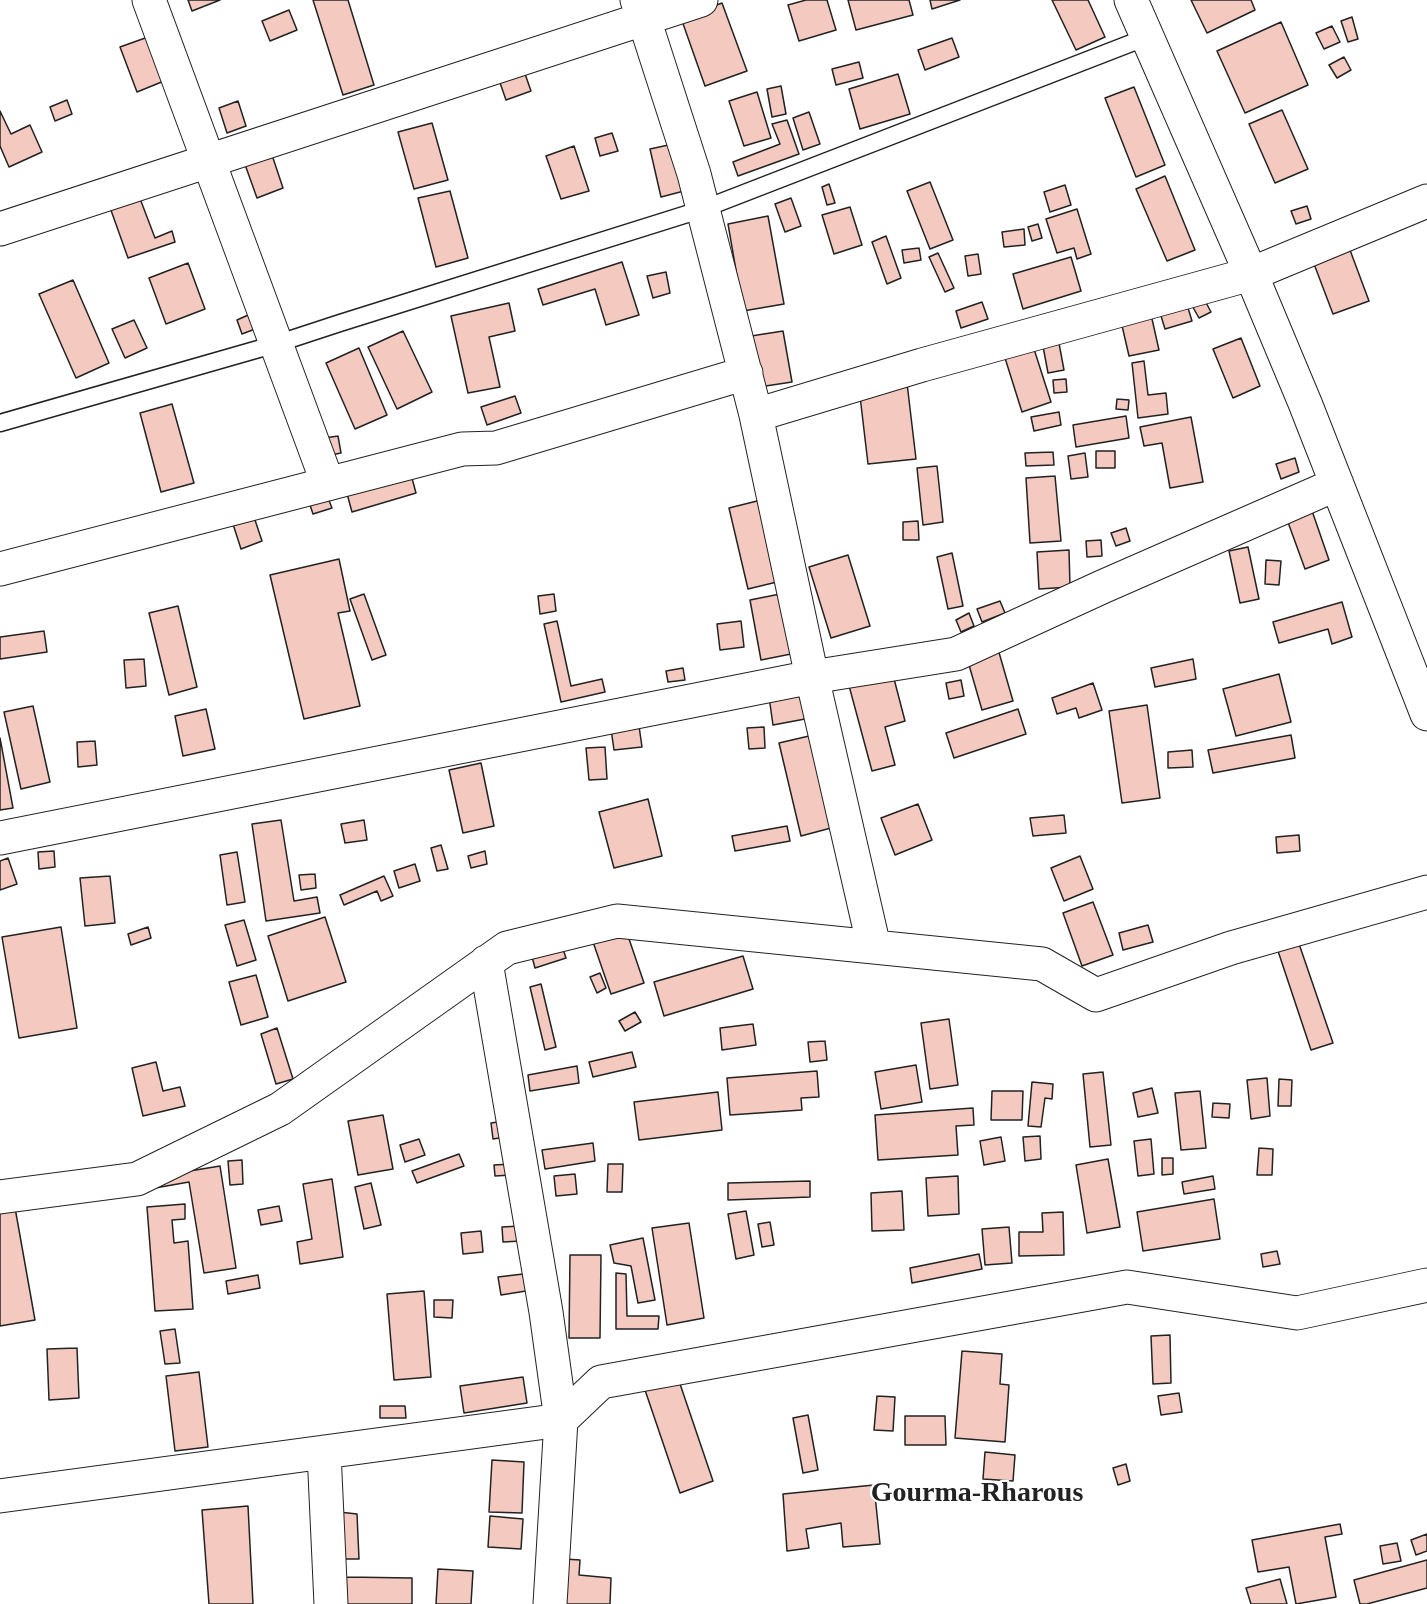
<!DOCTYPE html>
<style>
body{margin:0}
canvas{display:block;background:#fff}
</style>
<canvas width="1427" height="1604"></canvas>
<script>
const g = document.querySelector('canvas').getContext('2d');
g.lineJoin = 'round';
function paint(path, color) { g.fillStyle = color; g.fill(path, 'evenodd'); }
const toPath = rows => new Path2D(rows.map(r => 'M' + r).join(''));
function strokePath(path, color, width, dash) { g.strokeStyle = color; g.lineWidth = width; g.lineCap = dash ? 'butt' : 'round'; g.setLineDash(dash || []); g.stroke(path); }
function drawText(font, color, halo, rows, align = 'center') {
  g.font = font + ' "Times New Roman",serif'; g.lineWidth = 4.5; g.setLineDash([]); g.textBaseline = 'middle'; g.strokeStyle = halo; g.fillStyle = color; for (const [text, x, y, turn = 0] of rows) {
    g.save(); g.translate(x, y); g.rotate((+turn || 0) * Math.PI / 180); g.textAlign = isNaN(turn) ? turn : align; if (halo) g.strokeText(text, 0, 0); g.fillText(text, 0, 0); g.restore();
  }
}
const building = toPath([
 [188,0,220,0,192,11,188,0],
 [313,0,348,0,374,85,343,95,313,0],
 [806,0,827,0,836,30,799,41,788,5,806,0],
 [848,0,909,0,913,15,856,30,848,0],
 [930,0,960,0,932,9,930,0],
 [1052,0,1088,0,1105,37,1076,50,1052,0],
 [1191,0,1251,0,1255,10,1207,33,1191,0],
 [722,3,747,71,705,86,681,18,722,3],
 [289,10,297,30,270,41,262,21,289,10],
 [1352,17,1358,39,1348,42,1341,21,1352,17],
 [1281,22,1308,85,1245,113,1217,51,1281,22],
 [1332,26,1340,42,1324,49,1316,33,1332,26],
 [148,37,164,81,137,92,120,47,148,37],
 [952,38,959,57,925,70,918,50,952,38],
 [1344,57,1351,70,1337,78,1329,65,1344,57],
 [859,62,863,78,836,85,832,69,859,62],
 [523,68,531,91,506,100,498,77,523,68],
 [898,74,910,114,860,129,849,89,898,74],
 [781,86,786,114,772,117,767,89,781,86],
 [1134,87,1165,165,1136,177,1105,98,1134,87],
 [757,92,771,138,744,146,729,101,757,92],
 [67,100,72,114,55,121,50,107,67,100],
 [238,101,246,126,227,133,219,108,238,101],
 [1282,110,1308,169,1275,183,1249,124,1282,110],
 [0,111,11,134,30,125,42,152,9,167,0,146,0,111],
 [809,112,820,144,803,150,793,118,809,112],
 [787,120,799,154,738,176,733,162,780,144,772,124,787,120],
 [432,123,448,180,414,189,398,132,432,123],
 [612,133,618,151,600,156,595,138,612,133],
 [673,144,684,191,661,197,650,149,673,144],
 [574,146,589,191,561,199,546,156,574,146],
 [270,149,283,188,257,198,243,159,270,149],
 [1165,176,1195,250,1167,261,1136,189,1165,176],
 [930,182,953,240,930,249,907,191,930,182],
 [829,184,835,203,827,205,822,187,829,184],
 [1065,185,1071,205,1050,212,1044,192,1065,185],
 [136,188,155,238,172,231,175,242,128,258,107,199,136,188],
 [450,191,468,258,436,267,418,198,450,191],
 [791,198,801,226,785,232,775,204,791,198],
 [1307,206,1311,219,1296,224,1291,211,1307,206],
 [850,207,862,245,834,254,822,215,850,207],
 [1077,209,1091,254,1077,259,1074,248,1057,253,1046,219,1077,209],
 [768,216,784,304,743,311,728,224,768,216],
 [1038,224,1042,238,1032,241,1028,227,1038,224],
 [1024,229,1025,245,1004,247,1002,232,1024,229],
 [886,236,901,278,887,284,872,242,886,236],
 [1347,242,1369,301,1333,314,1311,256,1347,242],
 [919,248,921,260,904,263,902,250,919,248],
 [938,253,954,288,945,292,929,257,938,253],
 [978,254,981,274,968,276,965,256,978,254],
 [1071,257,1081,291,1023,309,1013,274,1071,257],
 [622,262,639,315,606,325,595,289,543,305,538,289,622,262],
 [188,263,205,309,166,324,149,278,188,263],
 [666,272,670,293,653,298,647,276,666,272],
 [73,280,109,363,76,378,39,294,73,280],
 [1202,295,1211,312,1199,318,1190,302,1202,295],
 [1185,298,1192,321,1165,329,1158,306,1185,298],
 [982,302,988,319,961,328,956,311,982,302],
 [509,303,515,331,489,337,500,387,468,393,451,316,509,303],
 [1150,310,1159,350,1129,356,1120,317,1150,310],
 [257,311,263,326,242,334,237,320,257,311],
 [134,320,147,348,125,358,112,329,134,320],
 [403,331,432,392,397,409,368,347,403,331],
 [783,331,792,382,759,387,751,336,783,331],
 [1058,338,1064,370,1048,373,1042,341,1058,338],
 [1241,338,1260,386,1233,398,1213,349,1241,338],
 [359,348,387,415,355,429,326,363,359,348],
 [1034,349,1051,402,1022,412,1005,358,1034,349],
 [1144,361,1148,395,1166,393,1168,414,1138,418,1132,363,1144,361],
 [1066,379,1067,392,1054,393,1053,380,1066,379],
 [907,383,916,459,868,464,860,396,907,383],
 [515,396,521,413,487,425,481,407,515,396],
 [1117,399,1129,400,1128,410,1116,409,1117,399],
 [172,404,194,483,161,492,140,413,172,404],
 [1059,412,1061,425,1034,431,1031,417,1059,412],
 [1126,416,1129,438,1076,447,1073,425,1126,416],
 [1191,417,1203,482,1170,488,1162,443,1144,446,1140,427,1191,417],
 [338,436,341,453,321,457,318,439,338,436],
 [1096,451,1115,451,1115,468,1096,468,1096,451],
 [1053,452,1054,465,1026,466,1025,453,1053,452],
 [1085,453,1088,477,1071,479,1068,456,1085,453],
 [1295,458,1299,472,1281,479,1276,464,1295,458],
 [937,466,943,522,923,525,917,468,937,466],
 [410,471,416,493,352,512,346,490,410,471],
 [1055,476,1061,541,1030,543,1026,478,1055,476],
 [326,493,332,508,313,514,308,499,326,493],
 [761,500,781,581,748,589,729,508,761,500],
 [1310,505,1329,560,1305,569,1285,514,1310,505],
 [253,514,262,541,241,549,232,521,253,514],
 [918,521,919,540,903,540,903,522,918,521],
 [1126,528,1130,541,1116,546,1111,533,1126,528],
 [1101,540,1102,556,1087,557,1086,541,1101,540],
 [1248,547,1259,599,1240,603,1229,551,1248,547],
 [1069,550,1070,587,1039,589,1037,552,1069,550],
 [952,553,963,606,948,609,937,557,952,553],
 [848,555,870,626,831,638,809,567,848,555],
 [339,559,350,611,338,613,360,706,304,719,270,575,339,559],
 [1266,560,1281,561,1279,585,1265,584,1266,560],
 [364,594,386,655,372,660,350,599,364,594],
 [554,594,556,611,540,614,538,596,554,594],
 [780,594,791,654,761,660,750,600,780,594],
 [1000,601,1005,613,982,622,977,609,1000,601],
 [1342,602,1352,637,1332,644,1328,629,1279,643,1273,622,1342,602],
 [178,606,197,687,169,695,149,613,178,606],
 [969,613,974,626,961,632,956,620,969,613],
 [557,621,571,686,602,679,605,692,561,702,544,624,557,621],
 [741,621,744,647,720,650,717,624,741,621],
 [44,631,47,652,0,659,0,637,44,631],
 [998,649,1013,701,982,710,967,658,998,649],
 [144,659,146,686,126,688,124,660,144,659],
 [1193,659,1196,679,1155,687,1151,668,1193,659],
 [683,668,685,680,668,682,666,671,683,668],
 [892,671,905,721,885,727,895,765,872,771,848,682,892,671],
 [1279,674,1291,722,1236,736,1223,689,1279,674],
 [961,680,964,696,949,699,946,683,961,680],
 [1093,683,1102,710,1079,718,1076,708,1057,714,1052,698,1093,683],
 [801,692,805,719,773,725,769,697,801,692],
 [1147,705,1160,798,1122,803,1109,711,1147,705],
 [33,706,50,782,21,789,4,712,33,706],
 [206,709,215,749,183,756,175,716,206,709],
 [1018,709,1026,734,954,758,946,733,1018,709],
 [639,726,642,747,614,750,611,729,639,726],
 [764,727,765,748,749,749,747,728,764,727],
 [1291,735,1295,758,1213,773,1208,750,1291,735],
 [809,736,831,828,801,836,779,743,809,736],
 [0,738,13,808,0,810,0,738],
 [95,741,97,765,78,767,77,742,95,741],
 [605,747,607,779,589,780,586,748,605,747],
 [1192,750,1193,767,1168,768,1168,752,1192,750],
 [481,763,494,826,463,833,449,770,481,763],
 [648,799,662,856,614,868,599,812,648,799],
 [918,804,932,840,895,855,881,818,918,804],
 [1064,815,1066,833,1033,836,1030,818,1064,815],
 [281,820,294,901,317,897,320,913,266,921,252,824,281,820],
 [364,820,367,840,345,843,341,824,364,820],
 [787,826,790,841,735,851,732,836,787,826],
 [1299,835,1300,851,1277,853,1276,837,1299,835],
 [441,845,448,869,437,871,431,848,441,845],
 [54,851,55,867,39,869,38,852,54,851],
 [485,851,487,864,471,868,468,856,485,851],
 [237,852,245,902,227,905,220,855,237,852],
 [1080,856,1093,889,1064,901,1051,868,1080,856],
 [8,858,17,884,0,890,0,861,8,858],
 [415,864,420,881,399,888,394,871,415,864],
 [315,874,316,888,301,890,299,875,315,874],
 [110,876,115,923,85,926,80,878,110,876],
 [384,876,393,896,381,901,377,891,344,905,340,895,384,876],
 [1093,902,1113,955,1082,966,1063,913,1093,902],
 [325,917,346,982,288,1001,268,936,325,917],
 [244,920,256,960,237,966,225,925,244,920],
 [1148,925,1153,942,1123,950,1119,933,1148,925],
 [61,927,77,1028,19,1038,2,937,61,927],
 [148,927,151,938,131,945,128,934,148,927],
 [626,930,644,983,611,994,593,942,626,930],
 [1296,935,1333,1043,1311,1050,1275,942,1296,935],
 [561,943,566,958,535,968,531,953,561,943],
 [743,956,753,989,664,1016,654,982,743,956],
 [600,973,606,988,597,993,590,977,600,973],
 [256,975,268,1017,241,1025,229,982,256,975],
 [541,984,556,1047,545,1050,530,987,541,984],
 [635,1012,641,1022,625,1031,619,1021,635,1012],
 [949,1019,958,1085,930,1089,921,1023,949,1019],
 [753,1024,756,1045,722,1050,720,1028,753,1024],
 [277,1028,293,1079,276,1084,261,1034,277,1028],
 [825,1041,827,1060,810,1062,808,1042,825,1041],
 [632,1052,636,1067,593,1077,589,1062,632,1052],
 [156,1062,163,1091,180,1087,185,1106,143,1116,132,1068,156,1062],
 [916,1065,922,1102,881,1109,875,1072,916,1065],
 [577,1066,579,1083,530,1091,528,1075,577,1066],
 [817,1071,819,1097,801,1098,802,1110,730,1115,727,1078,817,1071],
 [1103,1072,1111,1145,1090,1147,1083,1074,1103,1072],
 [1267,1078,1270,1116,1251,1119,1247,1080,1267,1078],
 [1279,1079,1292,1080,1291,1106,1278,1106,1279,1079],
 [1032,1082,1053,1084,1052,1099,1045,1098,1041,1127,1028,1126,1032,1082],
 [1152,1088,1158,1113,1138,1117,1133,1093,1152,1088],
 [992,1091,1023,1091,1022,1120,991,1120,992,1091],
 [1200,1091,1206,1148,1181,1150,1175,1093,1200,1091],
 [718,1092,722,1130,639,1140,634,1102,718,1092],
 [1213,1103,1230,1104,1229,1118,1212,1117,1213,1103],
 [973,1108,974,1125,956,1126,958,1155,878,1160,875,1115,973,1108],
 [383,1115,393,1169,358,1175,348,1121,383,1115],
 [504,1121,506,1137,493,1139,491,1123,504,1121],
 [1040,1136,1041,1159,1025,1161,1023,1137,1040,1136],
 [1001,1137,1005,1161,984,1165,980,1141,1001,1137],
 [419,1139,425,1155,405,1162,400,1145,419,1139],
 [1151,1139,1154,1174,1138,1176,1134,1141,1151,1139],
 [593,1143,595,1161,545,1169,542,1150,593,1143],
 [1259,1148,1273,1149,1272,1175,1257,1175,1259,1148],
 [459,1154,464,1166,417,1183,412,1171,459,1154],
 [1162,1158,1173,1158,1173,1174,1162,1175,1162,1158],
 [1108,1159,1120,1227,1087,1233,1076,1165,1108,1159],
 [242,1160,243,1184,230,1185,228,1161,242,1160],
 [511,1164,511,1175,495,1176,494,1165,511,1164],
 [608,1164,623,1164,622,1192,607,1192,608,1164],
 [220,1166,236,1268,204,1273,189,1182,155,1188,153,1177,220,1166],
 [575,1174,577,1194,556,1196,554,1176,575,1174],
 [958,1176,959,1214,928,1216,926,1178,958,1176],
 [1213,1176,1215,1189,1184,1194,1182,1182,1213,1176],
 [332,1179,343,1257,300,1264,297,1242,312,1239,303,1184,332,1179],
 [810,1181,810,1197,728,1200,728,1183,810,1181],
 [371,1183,381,1225,364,1229,355,1187,371,1183],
 [902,1191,904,1230,872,1231,871,1193,902,1191],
 [1214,1199,1220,1239,1143,1251,1137,1212,1214,1199],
 [14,1202,35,1320,0,1326,0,1204,14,1202],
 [185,1204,185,1219,172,1220,174,1243,188,1241,193,1309,155,1311,147,1207,185,1204],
 [279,1206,282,1221,261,1225,258,1210,279,1206],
 [746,1211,754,1255,736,1259,728,1214,746,1211],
 [1063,1212,1064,1255,1019,1256,1019,1232,1043,1232,1042,1213,1063,1212],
 [770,1222,774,1245,762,1247,758,1224,770,1222],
 [689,1223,704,1318,667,1325,652,1228,689,1223],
 [520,1226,521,1241,503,1242,502,1227,520,1226],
 [1009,1227,1012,1263,985,1265,982,1229,1009,1227],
 [481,1231,483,1252,463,1254,461,1233,481,1231],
 [643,1238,655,1300,638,1303,631,1266,614,1263,610,1245,643,1238],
 [1277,1251,1280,1264,1263,1267,1261,1254,1277,1251],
 [979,1254,982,1269,912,1283,910,1268,979,1254],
 [570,1255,601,1255,600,1338,569,1338,570,1255],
 [616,1273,626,1274,627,1316,659,1316,658,1329,616,1329,616,1273],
 [523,1274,526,1291,501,1295,498,1277,523,1274],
 [258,1275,260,1288,228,1294,226,1281,258,1275],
 [424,1291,431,1377,394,1380,387,1294,424,1291],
 [434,1300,453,1300,452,1318,434,1317,434,1300],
 [175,1329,180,1363,165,1364,160,1331,175,1329],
 [1170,1335,1171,1383,1153,1384,1151,1336,1170,1335],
 [77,1348,79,1398,49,1400,47,1349,77,1348],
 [962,1351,1002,1354,1000,1384,1009,1385,1005,1442,955,1438,962,1351],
 [199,1372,208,1447,175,1451,166,1376,199,1372],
 [523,1377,527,1403,464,1413,460,1386,523,1377],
 [678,1378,713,1481,680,1493,645,1390,678,1378],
 [1179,1393,1182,1412,1161,1415,1158,1396,1179,1393],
 [877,1396,895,1397,893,1431,874,1430,877,1396],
 [380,1406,405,1406,406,1418,380,1418,380,1406],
 [808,1415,818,1470,803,1473,793,1418,808,1415],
 [905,1416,945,1416,946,1445,905,1445,905,1416],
 [985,1452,1015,1455,1013,1481,983,1479,985,1452],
 [492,1460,524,1462,522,1513,489,1512,492,1460],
 [1126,1464,1130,1481,1118,1485,1113,1468,1126,1464],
 [874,1485,880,1544,843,1547,841,1523,806,1529,809,1548,787,1551,783,1494,874,1485],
 [248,1506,253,1604,209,1604,202,1510,248,1506],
 [339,1512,357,1514,359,1559,343,1559,339,1512],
 [490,1516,523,1519,521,1549,488,1547,490,1516],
 [1340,1524,1342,1534,1325,1537,1336,1597,1296,1604,1289,1567,1258,1572,1252,1540,1340,1524],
 [1427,1534,1427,1551,1416,1555,1411,1540,1427,1534],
 [1397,1543,1401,1561,1383,1564,1380,1546,1397,1543],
 [565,1559,580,1560,579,1575,611,1578,610,1604,562,1604,565,1559],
 [1427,1560,1427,1588,1367,1604,1360,1604,1354,1580,1427,1560],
 [438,1569,473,1571,471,1604,436,1604,438,1569],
 [346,1577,412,1578,412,1604,347,1604,346,1577],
 [1280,1579,1287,1604,1251,1604,1246,1588,1280,1579]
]);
paint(building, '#f3c9c0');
strokePath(building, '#222', 1.5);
const service = toPath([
 [0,423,276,344,340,323,703,209,1147,37]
]);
const minor = toPath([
 [149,0,328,484],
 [637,0,644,19,694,174,756,415,812,677,874,947],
 [1131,0,1251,274,1305,403,1427,714],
 [0,229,701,0],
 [756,415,922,365,1251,274,1427,201],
 [0,569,462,449,496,448,746,373],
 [0,838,812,677,956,654,1102,587,1337,484],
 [486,962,546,1312,561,1420,550,1604],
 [0,1197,137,1179,280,1109,507,948,617,921,1042,964,1096,995,1231,948,1427,892],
 [324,1452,331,1604],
 [0,1496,561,1420,601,1382,1127,1287,1297,1313,1427,1285]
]);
strokePath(service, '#222', 19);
strokePath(minor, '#222', 35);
strokePath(service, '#fff', 16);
strokePath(minor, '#fff', 33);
drawText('bold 28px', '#222', '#fff', [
 ["Gourma-Rharous",977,1494]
]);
</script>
